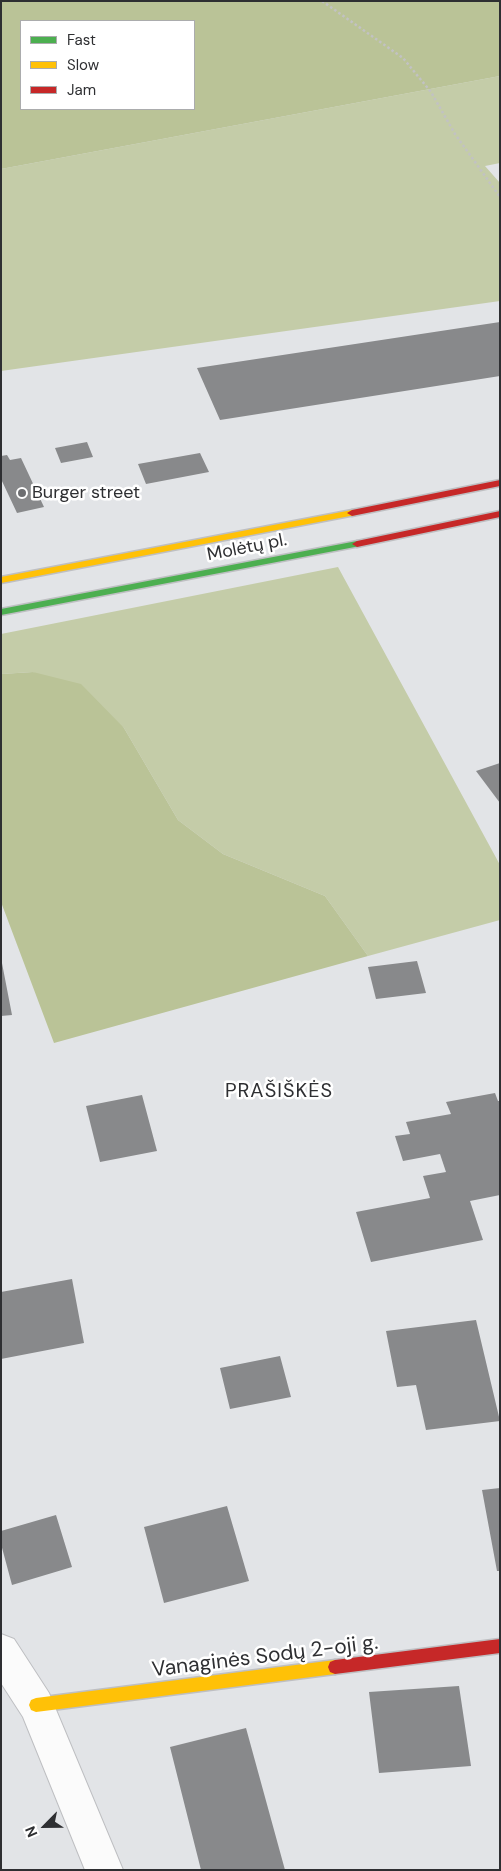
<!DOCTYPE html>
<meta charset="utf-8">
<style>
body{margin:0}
#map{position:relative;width:501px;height:1871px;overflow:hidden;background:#e2e4e7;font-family:"DM Sans",sans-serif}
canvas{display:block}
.frame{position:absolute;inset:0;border:2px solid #2e2f32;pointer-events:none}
.legend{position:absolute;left:20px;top:20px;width:175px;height:90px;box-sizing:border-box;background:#fff;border:1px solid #abacad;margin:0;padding:6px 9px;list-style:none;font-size:15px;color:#2e2f32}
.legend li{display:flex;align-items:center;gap:10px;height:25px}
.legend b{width:25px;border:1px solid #abacad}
.north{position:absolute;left:20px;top:1801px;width:50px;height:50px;-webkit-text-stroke:4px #fff;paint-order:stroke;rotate:247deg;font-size:14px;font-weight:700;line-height:20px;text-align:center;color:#2e2f32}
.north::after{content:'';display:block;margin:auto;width:18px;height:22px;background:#2e2f32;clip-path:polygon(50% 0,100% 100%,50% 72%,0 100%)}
</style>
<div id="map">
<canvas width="501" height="1871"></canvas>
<div class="frame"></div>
<ul class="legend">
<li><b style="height:6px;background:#4caf50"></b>Fast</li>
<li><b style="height:6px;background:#ffc107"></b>Slow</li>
<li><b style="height:6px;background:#c62828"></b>Jam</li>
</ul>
<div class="north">N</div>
</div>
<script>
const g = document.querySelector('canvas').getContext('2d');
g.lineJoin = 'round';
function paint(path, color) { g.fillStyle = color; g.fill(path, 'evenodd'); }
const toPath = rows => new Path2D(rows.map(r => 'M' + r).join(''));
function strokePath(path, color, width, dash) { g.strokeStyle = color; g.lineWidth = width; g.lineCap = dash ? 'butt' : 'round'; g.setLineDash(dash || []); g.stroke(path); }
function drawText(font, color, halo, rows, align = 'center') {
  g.font = font + ' "DM Sans",sans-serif'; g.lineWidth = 5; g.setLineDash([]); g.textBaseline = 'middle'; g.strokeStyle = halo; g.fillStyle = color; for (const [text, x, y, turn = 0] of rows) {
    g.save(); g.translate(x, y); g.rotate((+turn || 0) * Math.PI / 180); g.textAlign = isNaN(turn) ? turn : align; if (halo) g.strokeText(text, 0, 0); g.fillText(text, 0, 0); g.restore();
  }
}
paint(toPath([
 [500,76,500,163,485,166,500,183,500,301,1,371,1,169],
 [338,567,500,865,500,920,368,956,325,896,223,854,178,820,124,728,33,672,1,674,1,634]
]), '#c4cca8');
paint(toPath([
 [1,1,500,1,500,76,1,169],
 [21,21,194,21,194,109,21,109],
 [33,672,81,684,124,728,178,820,223,854,325,896,368,956,54,1043,1,902,1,674]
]), '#bac397');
paint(toPath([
 [500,322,500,376,220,420,197,368],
 [87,442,93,457,61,463,55,448],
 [200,453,209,472,146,484,138,464],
 [7,455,10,460,21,458,44,507,17,513,1,479,1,456],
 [500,763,500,803,476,771],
 [1,958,12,1015,1,1016],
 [417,961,426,993,376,999,368,967],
 [495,1093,498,1101,500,1101,500,1195,470,1201,483,1240,371,1262,356,1212,430,1198,423,1176,446,1172,440,1154,403,1161,395,1136,410,1134,406,1122,451,1114,446,1102],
 [142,1095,157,1151,100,1162,86,1106],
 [72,1279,84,1343,1,1359,1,1292],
 [476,1320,500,1421,426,1430,416,1385,397,1387,386,1331],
 [280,1356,291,1397,230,1409,220,1368],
 [500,1488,500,1571,497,1571,482,1490],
 [227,1506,249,1581,164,1603,144,1527],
 [56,1515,72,1567,12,1585,1,1544,1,1531],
 [459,1686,471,1766,379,1773,369,1692],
 [246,1728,285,1870,201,1870,170,1747]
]), '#88898b');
const street = toPath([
 [1,1634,14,1639,49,1693,123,1870,85,1870,23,1717,1,1683,1,1634]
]);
const fast = toPath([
 [357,541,362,544,360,546,1,615,1,609,357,541]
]);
const slow = toPath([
 [352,510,357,513,355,515,1,583,1,577,352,510],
 [335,1660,340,1662,342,1667,340,1672,335,1674,36,1712,31,1710,29,1705,31,1700,36,1698,335,1660]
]);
const jam = toPath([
 [500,480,500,486,352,516,347,513,352,510,500,480],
 [500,511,500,517,357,547,352,544,357,541,500,511],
 [500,1639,500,1653,335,1674,330,1672,328,1667,330,1662,335,1660,500,1639]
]);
strokePath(street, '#bebfc2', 2);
strokePath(fast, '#bebfc2', 3);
strokePath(slow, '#bebfc2', 3);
strokePath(jam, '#bebfc2', 3);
strokePath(toPath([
 [322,1,403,58,431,92,455,134,500,197]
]), '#c2c2c3', 2.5, [2.5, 2.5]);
paint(street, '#fbfbfb');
paint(fast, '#4caf50');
paint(slow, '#ffc107');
paint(jam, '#c62828');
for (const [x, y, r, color] of [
 [22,493,5,"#6d6e71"]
]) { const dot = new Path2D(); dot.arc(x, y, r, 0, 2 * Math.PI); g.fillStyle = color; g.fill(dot); strokePath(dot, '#fff', 2); }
drawText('18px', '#2e2f32', '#fff', [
 ["Burger street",32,493]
], 'left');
drawText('18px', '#2e2f32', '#fff', [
 ["Molėtų pl.",247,548,-11]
]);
g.letterSpacing = '1px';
drawText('20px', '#2e2f32', '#fff', [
 ["PRAŠIŠKĖS",279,1092]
]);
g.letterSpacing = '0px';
drawText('21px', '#2e2f32', '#fff', [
 ["Vanaginės Sodų 2-oji g.",265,1657,-7]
]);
</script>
